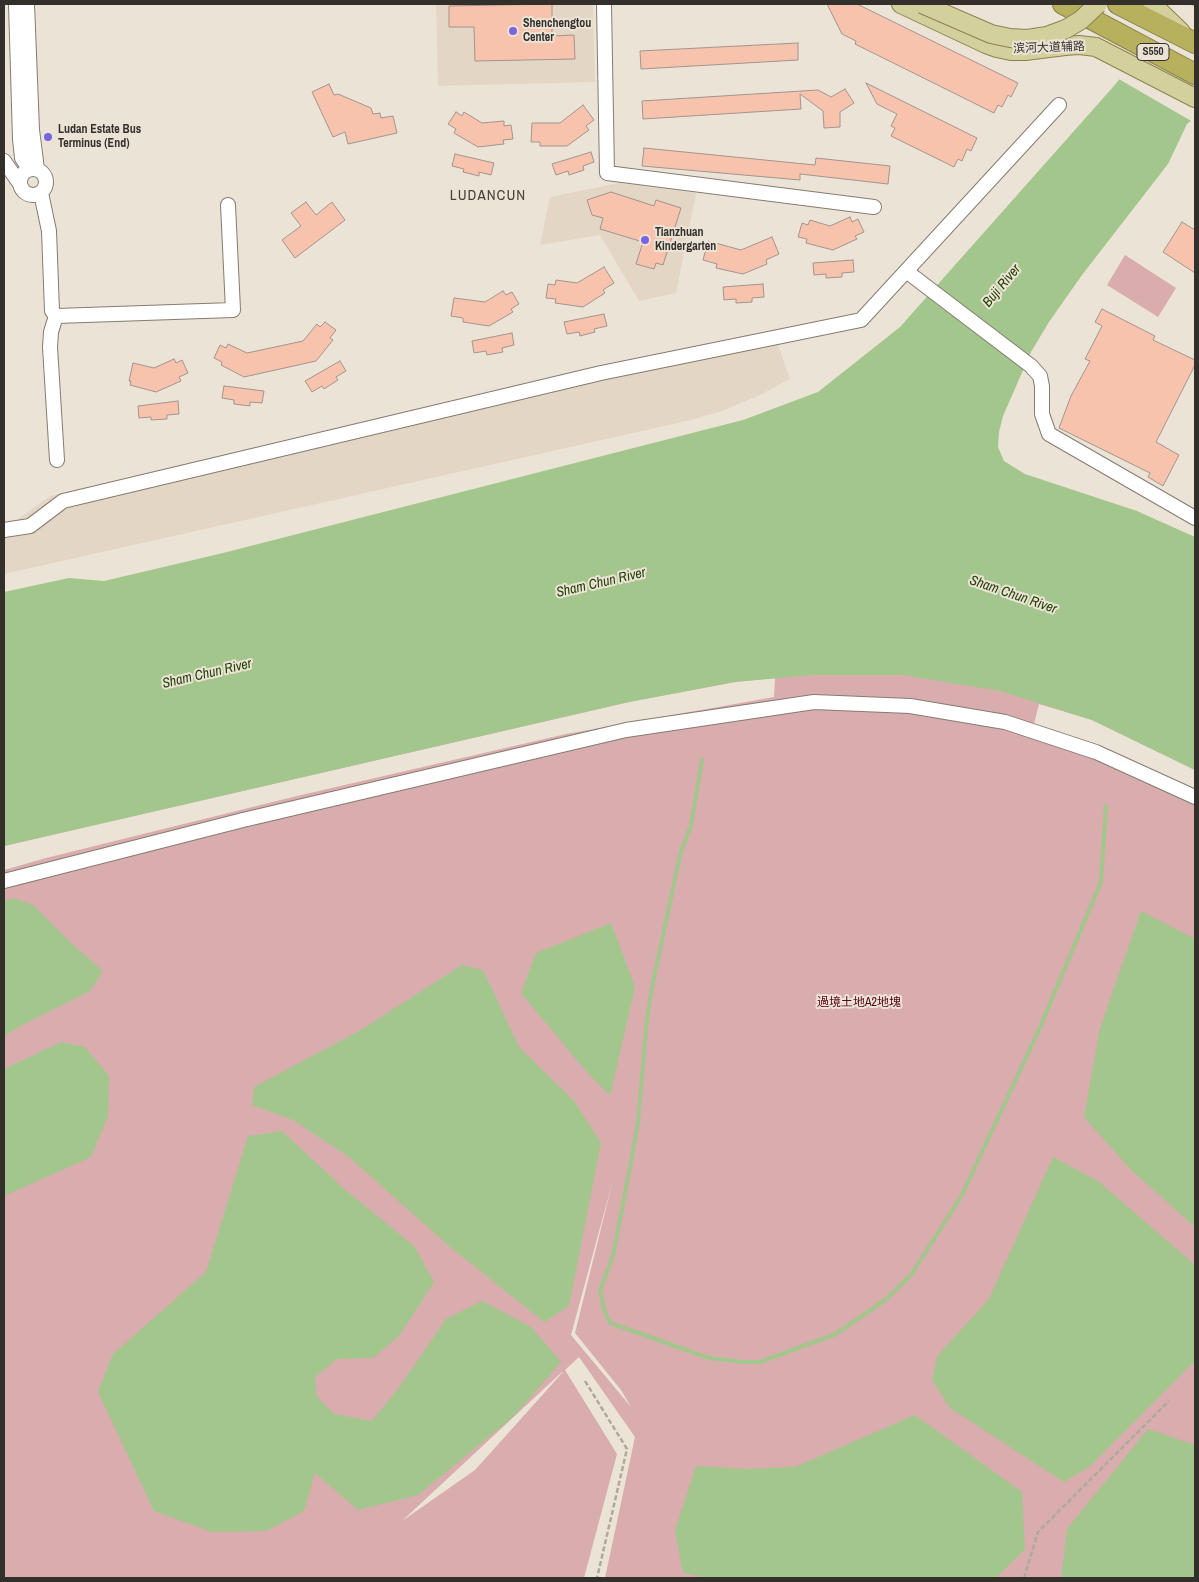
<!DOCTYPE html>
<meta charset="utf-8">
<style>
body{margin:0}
#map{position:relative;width:1199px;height:1582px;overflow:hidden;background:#ece3d7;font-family:"Archivo Narrow",sans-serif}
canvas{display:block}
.frame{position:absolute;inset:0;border:5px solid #33302b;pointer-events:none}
</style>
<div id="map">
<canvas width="1199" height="1582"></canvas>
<div class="frame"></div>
</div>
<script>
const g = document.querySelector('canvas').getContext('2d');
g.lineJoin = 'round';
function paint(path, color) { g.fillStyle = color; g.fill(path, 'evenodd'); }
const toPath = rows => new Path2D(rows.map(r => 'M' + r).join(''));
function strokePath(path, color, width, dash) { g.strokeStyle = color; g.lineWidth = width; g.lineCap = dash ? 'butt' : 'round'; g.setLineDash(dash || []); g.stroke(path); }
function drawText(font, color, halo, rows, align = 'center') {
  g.font = font + ' "Archivo Narrow","Noto Sans SC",sans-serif'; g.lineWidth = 4; g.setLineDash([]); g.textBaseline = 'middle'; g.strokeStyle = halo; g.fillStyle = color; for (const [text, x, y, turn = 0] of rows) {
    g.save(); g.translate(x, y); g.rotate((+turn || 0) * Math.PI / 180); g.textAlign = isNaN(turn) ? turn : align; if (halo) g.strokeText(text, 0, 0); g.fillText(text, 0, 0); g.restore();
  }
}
paint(toPath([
 [436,4,593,4,595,82,438,86],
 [619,183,696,193,676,293,639,301,600,235,540,245,550,197],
 [777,342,790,379,758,396,722,411,691,420,4,574,4,529,50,496]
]), '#e4d6c4');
paint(toPath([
 [1125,255,1176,288,1158,317,1107,285],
 [837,648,1166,731,1195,770,1092,720,1039,704,1034,724,1195,791,1195,1578,605,1578,635,1437,579,1357,565,1370,617,1454,584,1578,4,1578,4,870,46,858,297,796,566,734,774,697,775,678,735,682,629,702,4,846,4,823],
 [613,1180,575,1333,621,1390,631,1407,571,1335],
 [563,1372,475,1470,402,1521,562,1372]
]), '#d9acae');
paint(toPath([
 [1182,4,1195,4,1195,118,1187,124,1168,164,1082,275,1049,322,1031,352,1003,416,999,432,998,447,1004,461,1025,474,1137,511,1195,537,1195,770,1092,720,1000,691,903,675,813,675,735,682,629,702,4,846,4,592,69,578,104,581,223,553,743,420,818,392,900,327,1113,87],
 [14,898,33,905,72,944,103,971,90,991,26,1023,4,1036,4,901],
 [1141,911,1195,939,1195,1227,1130,1169,1084,1117,1100,1028],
 [611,923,635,987,610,1096,585,1070,521,993,536,953],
 [462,965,483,970,519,1047,574,1101,601,1143,569,1306,544,1322,449,1246,349,1157,293,1120,252,1105,254,1087,361,1030],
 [61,1042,85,1047,109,1076,108,1116,91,1157,4,1196,4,1069],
 [282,1131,343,1188,414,1246,434,1282,399,1336,373,1358,337,1359,315,1377,317,1397,334,1414,372,1421,398,1389,446,1319,482,1301,531,1327,561,1362,514,1416,418,1495,358,1510,315,1473,304,1511,266,1531,212,1532,154,1511,98,1392,113,1354,206,1272,248,1136],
 [1053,1157,1098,1181,1195,1265,1195,1361,1090,1466,1064,1482,950,1408,932,1380,938,1355,989,1299],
 [915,1415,1022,1492,1025,1549,998,1576,993,1578,707,1578,683,1573,675,1531,696,1466,746,1469,795,1467],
 [1148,1429,1195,1445,1195,1578,1061,1578,1067,1529]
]), '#a3c68d');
paint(toPath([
 [1179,4,1189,4,1195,7,1195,121,1193,122,1117,78]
]), '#ece3d7');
strokePath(toPath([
 [702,760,691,826,681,851,652,987,647,1019,638,1122,629,1173,613,1256,600,1290,604,1309,610,1323,709,1358,742,1362,760,1362,836,1334,885,1300,911,1275,962,1195,1038,1032,1101,882,1106,806]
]), '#a3c68d', 4);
const building = toPath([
 [552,4,552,36,574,35,575,59,475,61,474,27,449,27,449,6,552,4],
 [827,4,857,4,1018,83,1011,97,1008,95,1002,107,998,105,994,113,855,44,856,41,842,34,827,4],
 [798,43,798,60,641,69,640,51,798,43],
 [866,83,977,138,971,151,967,149,962,161,958,159,954,167,891,136,895,128,891,126,897,114,877,104,866,83],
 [329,84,334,95,338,94,371,108,373,114,380,113,381,118,393,116,397,133,348,144,345,132,333,137,312,92,329,84],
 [845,89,854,103,840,112,840,127,824,128,823,111,800,94,801,109,643,119,642,101,818,90,831,97,845,89],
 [583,105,594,120,586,126,589,130,567,146,540,146,540,142,531,142,532,123,560,123,583,105],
 [456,112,462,116,464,112,482,123,504,121,504,126,511,125,513,139,503,140,504,144,478,147,454,133,456,129,448,124,456,112],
 [644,148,815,165,816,158,890,166,888,184,800,174,800,180,642,166,644,148],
 [591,152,594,162,583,166,584,170,569,175,568,171,556,175,552,164,591,152],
 [455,154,494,163,491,175,479,172,479,176,463,172,464,169,452,166,455,154],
 [611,192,654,206,656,200,681,208,663,265,656,263,654,269,636,264,643,242,600,229,603,218,592,215,587,200,611,192],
 [306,202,316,215,332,202,345,220,295,258,282,240,301,226,291,213,306,202],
 [850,217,852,222,858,219,864,232,855,236,857,239,833,250,806,243,807,239,798,237,802,223,808,225,810,220,830,226,850,217],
 [1182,222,1195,230,1195,273,1163,252,1182,222],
 [772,237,779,254,766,260,767,264,743,274,716,268,717,264,703,260,708,241,741,250,772,237],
 [853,260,854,272,842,273,842,277,826,278,826,274,814,275,813,263,853,260],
 [604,267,614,283,603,290,605,293,583,307,555,303,556,299,546,298,548,284,555,285,556,280,577,283,604,267],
 [763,284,764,297,752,298,752,302,736,303,736,299,724,300,723,287,763,284],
 [503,291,506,295,512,292,519,304,511,309,513,312,489,326,463,322,463,318,451,316,454,298,485,302,503,291],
 [1102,309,1155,336,1153,340,1195,360,1195,365,1156,442,1179,455,1163,486,1148,477,1150,473,1059,428,1071,396,1090,361,1085,359,1102,326,1095,322,1102,309],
 [604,314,607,326,594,329,595,332,580,336,579,332,567,334,564,322,604,314],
 [325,322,336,330,330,338,333,340,316,361,244,377,221,365,222,362,214,358,220,345,226,348,228,344,247,353,303,341,317,324,320,327,325,322],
 [512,333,514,345,502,348,503,352,487,355,486,351,474,353,472,341,512,333],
 [174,359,176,363,182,360,188,373,179,377,181,381,156,392,130,385,131,381,129,381,133,363,154,368,174,359],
 [340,361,346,371,336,377,338,380,324,389,322,386,312,392,305,381,340,361],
 [224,386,264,391,262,403,250,402,250,406,234,404,234,400,222,398,224,386],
 [178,401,179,414,167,415,167,419,151,420,151,417,139,418,138,406,178,401]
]);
paint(building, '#f8c3ac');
strokePath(building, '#a2948e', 1);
const minor = toPath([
 [16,4,20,139,22,158,29,169],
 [27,4,32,130,37,169],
 [604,4,607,173,874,207],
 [4,161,20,184],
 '20 182a13 13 0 1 1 26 0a13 13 0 1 1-26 0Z',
 [41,193,49,231,52,311,56,316,233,310,228,205],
 [906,271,1031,366,1040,376,1042,386,1042,414,1049,434,1195,518],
 [56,316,51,332,50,347,57,460],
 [4,530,30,526,63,501,601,373,861,320,1059,105],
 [4,881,243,820,626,730,814,702,910,706,1005,722,1096,752,1195,797]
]);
const major = toPath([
 [901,4,986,44,997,48,1011,51,1025,51,1065,46,1079,45,1096,47,1195,98],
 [1152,4,1181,32]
]);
const highway = toPath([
 [1063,4,1195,74],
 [1118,4,1195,43]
]);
strokePath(minor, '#847c71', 16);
strokePath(major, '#89834c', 20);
strokePath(highway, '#89834c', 22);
strokePath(toPath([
 [585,1381,627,1449,597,1578],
 [1024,1578,1038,1532,1169,1401]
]), '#afa89e', 2.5, [5, 2.5]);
strokePath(minor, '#fff', 14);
strokePath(major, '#d4d09e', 18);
strokePath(highway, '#b7b05d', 20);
const majorBridge = toPath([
 [922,4,991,34,1010,38,1027,39,1047,36,1066,29,1081,20,1098,4]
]);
strokePath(majorBridge, '#89834c', 20, []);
strokePath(majorBridge, '#d4d09e', 18);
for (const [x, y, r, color] of [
 [513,31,5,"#7764de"],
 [48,137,5,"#7764de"],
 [645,240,5,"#7764de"]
]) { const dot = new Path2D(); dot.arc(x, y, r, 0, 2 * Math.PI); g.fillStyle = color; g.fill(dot); strokePath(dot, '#ece3d7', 2); }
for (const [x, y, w] of [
 [1153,52,32]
]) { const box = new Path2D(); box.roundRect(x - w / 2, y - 8.5, w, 17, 4); g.fillStyle = '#ece3d7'; g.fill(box); strokePath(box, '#33302b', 1); }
drawText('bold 11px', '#33302b', null, [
 ["S550",1153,52]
]);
drawText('bold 12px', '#33302b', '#ece3d7', [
 ["Shenchengtou",523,24],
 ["Center",523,38],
 ["Ludan Estate Bus",58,130],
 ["Terminus (End)",58,144],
 ["Tianzhuan",655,233],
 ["Kindergarten",655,247]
], 'left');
drawText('12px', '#33302b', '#ece3d7', [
 ["滨河大道辅路",1049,48,-2]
]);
drawText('12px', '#5a0319', '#ece3d7', [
 ["過境土地A2地塊",859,1003]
]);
drawText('italic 14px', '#224205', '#ece3d7', [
 ["Buji River",1002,286,-50],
 ["Sham Chun River",601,583,-13],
 ["Sham Chun River",1013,595,19],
 ["Sham Chun River",207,674,-13]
]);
g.letterSpacing = '1px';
drawText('15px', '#4a433a', '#ece3d7', [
 ["LUDANCUN",488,196]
]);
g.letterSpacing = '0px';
</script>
